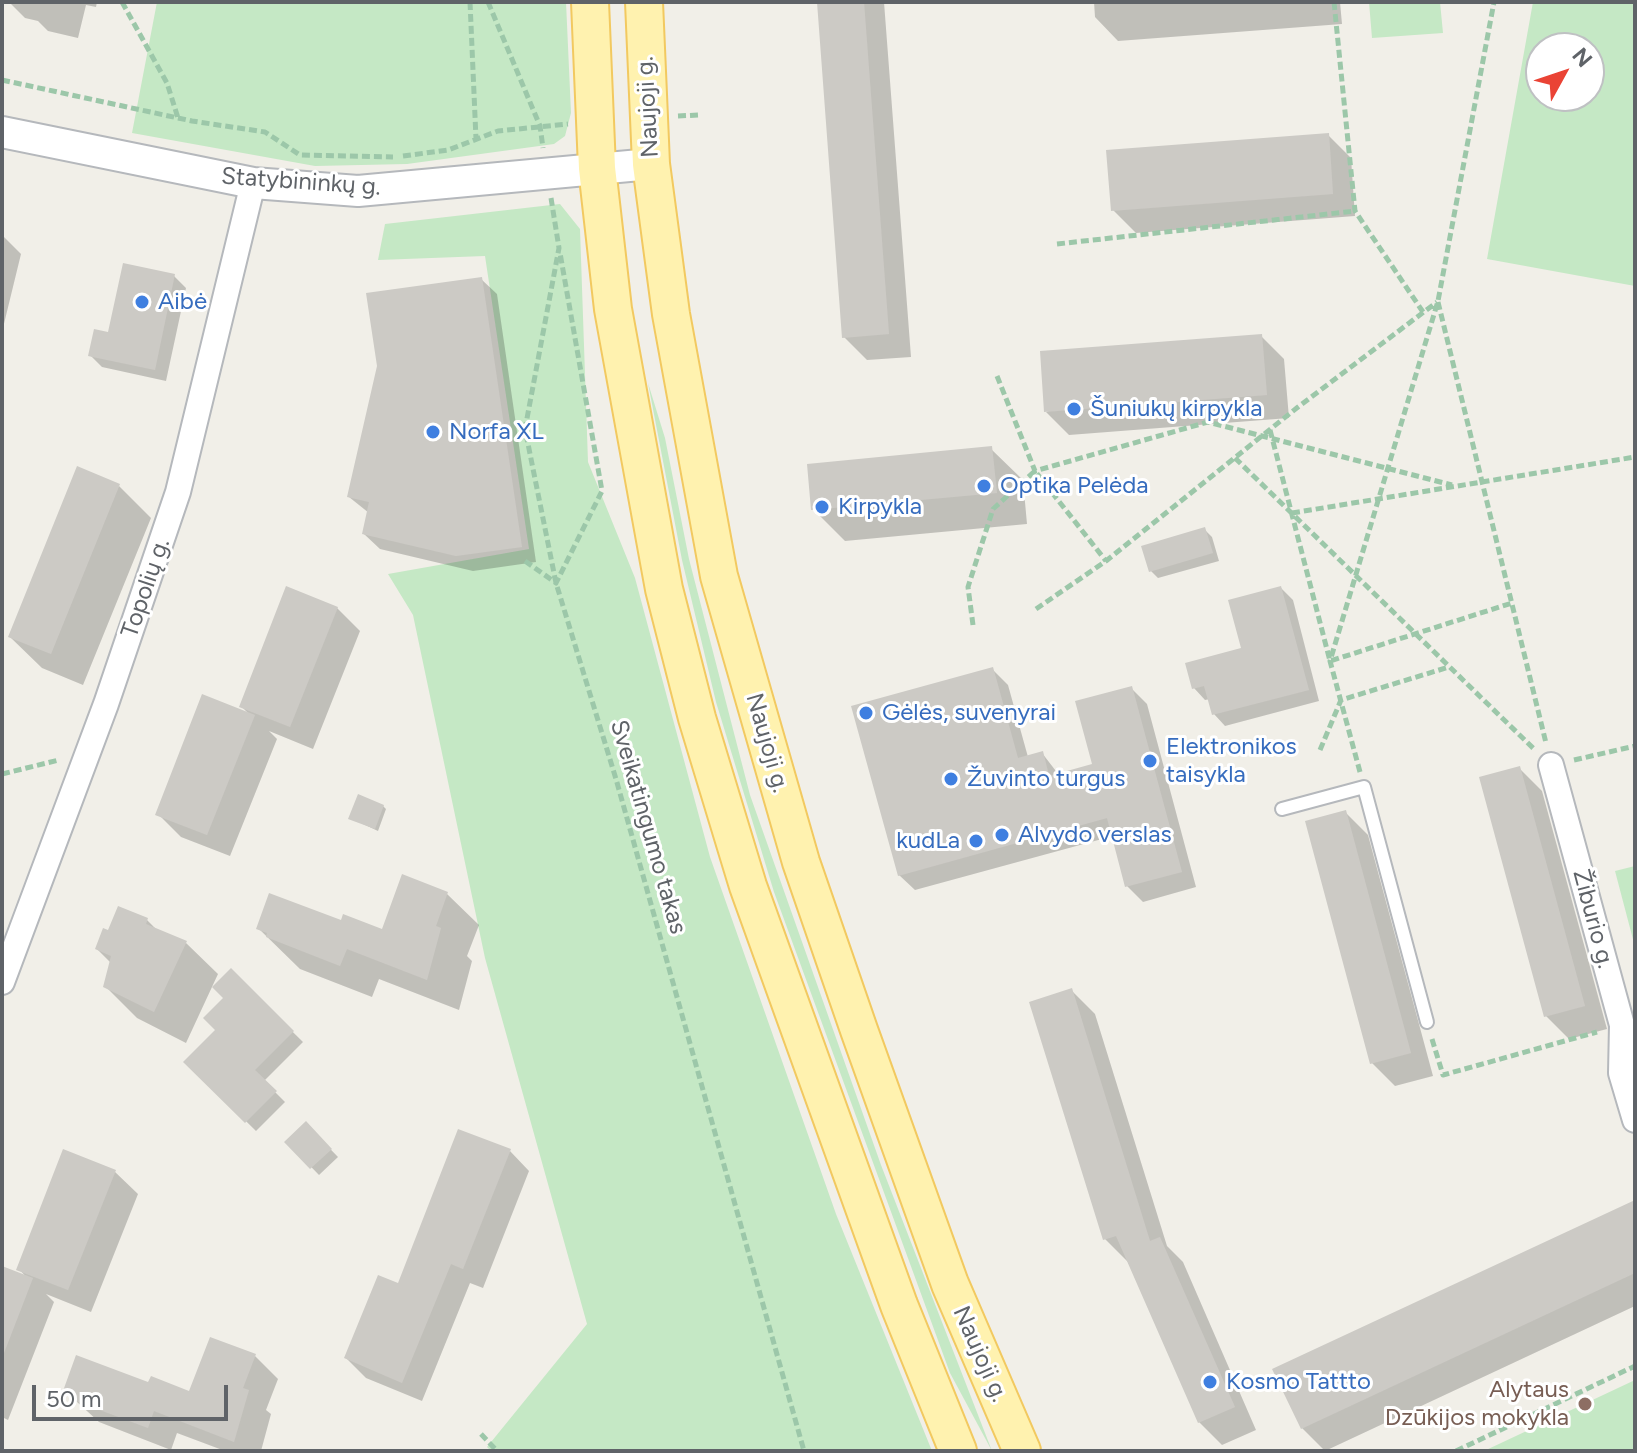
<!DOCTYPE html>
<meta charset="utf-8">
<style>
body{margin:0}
#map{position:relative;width:1637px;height:1453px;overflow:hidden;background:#f1efe8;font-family:Figtree,sans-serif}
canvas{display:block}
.frame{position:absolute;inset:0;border:4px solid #5f6368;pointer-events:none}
.north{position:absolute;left:1525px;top:32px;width:80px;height:80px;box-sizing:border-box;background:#fff;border:2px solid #bfc1c3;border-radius:50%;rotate:50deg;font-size:22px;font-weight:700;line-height:32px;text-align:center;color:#5f6368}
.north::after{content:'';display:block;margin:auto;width:28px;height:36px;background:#ea4335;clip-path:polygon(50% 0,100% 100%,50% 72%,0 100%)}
.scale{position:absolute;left:32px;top:1385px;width:196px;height:36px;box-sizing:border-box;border:4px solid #5f6368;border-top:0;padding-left:10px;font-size:24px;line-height:28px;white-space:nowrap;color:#5f6368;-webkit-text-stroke:6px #fff;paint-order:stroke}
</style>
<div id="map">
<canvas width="1637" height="1453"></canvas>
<div class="frame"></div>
<div class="north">N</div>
<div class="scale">50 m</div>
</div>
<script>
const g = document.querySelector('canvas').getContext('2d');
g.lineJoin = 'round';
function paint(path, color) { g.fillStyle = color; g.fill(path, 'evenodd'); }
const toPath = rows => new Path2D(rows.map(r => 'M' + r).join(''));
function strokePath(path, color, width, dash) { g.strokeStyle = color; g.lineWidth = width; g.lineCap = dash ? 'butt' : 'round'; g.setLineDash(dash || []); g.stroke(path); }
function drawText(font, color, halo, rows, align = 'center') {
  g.font = font + ' Figtree,sans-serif'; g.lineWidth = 6; g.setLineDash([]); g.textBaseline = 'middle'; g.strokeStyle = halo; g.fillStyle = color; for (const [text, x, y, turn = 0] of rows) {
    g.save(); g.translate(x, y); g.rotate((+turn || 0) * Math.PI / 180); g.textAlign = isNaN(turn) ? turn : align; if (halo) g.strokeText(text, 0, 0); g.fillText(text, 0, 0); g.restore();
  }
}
paint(toPath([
 [157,2,566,2,571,113,565,136,554,144,407,164,315,166,132,133],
 [1369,2,1440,2,1443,33,1372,38],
 [1533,2,1635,2,1635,286,1487,259],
 [1541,48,1589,48,1589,96,1541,96],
 [560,204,580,229,588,462,635,578,710,857,836,1214,932,1451,491,1451,487,1447,587,1324,485,958,413,615,388,574,529,549,485,256,378,260,385,224],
 [648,383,665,438,689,559,750,795,881,1165,992,1451,950,1373,774,892,716,702,682,560],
 [1635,866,1635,947,1615,871],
 [1635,1380,1635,1451,1484,1451]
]), '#c5e8c5');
paint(toPath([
 [9,2,97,2,96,7,86,5,78,38,48,31,38,21,25,18],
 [819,2,884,2,911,357,867,360,844,337],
 [1094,2,1340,2,1342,24,1118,41,1095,17],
 [1328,135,1351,158,1355,216,1136,233,1113,210],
 [2,235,21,254,2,332],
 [174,276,186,288,166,381,102,367,90,355],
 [481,279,497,294,536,562,473,571,380,549,364,534,369,513,349,497],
 [1261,336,1284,359,1289,418,1069,435,1046,412],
 [991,449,1023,480,1027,524,845,541,813,509],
 [119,486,151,518,83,685,42,668,10,637],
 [1205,530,1212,537,1219,561,1158,578,1151,571],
 [1281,588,1293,600,1319,701,1225,726,1214,714,1210,699,1205,700,1194,688,1244,650],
 [337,608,360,631,313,749,269,731,277,739,230,856,181,837,158,814,250,715,241,706],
 [992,669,1008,685,1028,757,1042,753,1059,775,1094,765,1131,688,1147,704,1196,887,1143,902,1127,886,1113,836,915,890,899,875],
 [1519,768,1542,791,1607,1029,1569,1039,1546,1016],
 [383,806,386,809,378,831,350,818],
 [1345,812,1368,835,1433,1076,1395,1086,1372,1063],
 [447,894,479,925,467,956,472,961,459,1010,379,979,372,997,300,969,258,928,383,931],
 [147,920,159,932,186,943,218,974,186,1043,137,1018,105,986,111,963,97,949,109,932],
 [231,971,303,1042,264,1081,285,1102,256,1131,186,1062,218,1030],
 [1072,991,1095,1014,1167,1246,1183,1262,1256,1430,1222,1445,1199,1422,1128,1262,1105,1239],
 [306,1124,338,1157,319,1175,287,1142],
 [510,1151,529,1171,483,1288,470,1283,422,1401,366,1378,346,1358,399,1286],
 [114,1171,138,1194,91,1312,46,1294,54,1302,8,1420,2,1417,2,1268,27,1278,19,1269],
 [1635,1202,1635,1306,1325,1451,1302,1428],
 [255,1356,278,1379,266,1410,271,1414,261,1451,225,1451,177,1433,171,1450,99,1422,65,1391,150,1384,191,1393]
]), '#0003');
paint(toPath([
 [817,2,864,2,889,334,842,338],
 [1329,133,1333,194,1111,211,1106,150],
 [123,263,175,274,155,370,88,356,94,329,108,332],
 [482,277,522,547,456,556,362,534,369,502,347,497,377,366,366,293],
 [1262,334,1267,395,1044,412,1040,351],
 [992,446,997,493,811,510,807,464],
 [77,466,120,484,51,654,8,637],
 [1205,527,1213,553,1149,572,1141,546],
 [286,586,338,607,290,727,239,707],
 [1281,586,1309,690,1212,715,1204,686,1192,689,1185,663,1241,648,1228,600],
 [993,667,1018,758,1043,751,1049,776,1092,764,1075,701,1132,686,1182,872,1125,887,1107,818,898,876,851,706],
 [202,694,255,715,207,835,155,815],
 [1520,766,1585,1006,1544,1017,1479,777],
 [358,794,384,805,375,829,348,819],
 [1346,810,1411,1053,1370,1064,1305,821],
 [402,874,448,892,436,926,441,928,427,980,347,949,340,966,266,937,267,933,256,929,269,893,341,920,343,914,382,929],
 [118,906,148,918,146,924,187,941,154,1012,103,987,111,956,95,949,103,928,108,930],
 [231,968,294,1031,255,1070,277,1091,245,1123,183,1062,215,1030,203,1018,223,998,212,987],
 [1072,988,1150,1241,1160,1237,1235,1407,1198,1423,1116,1236,1103,1240,1029,1002],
 [306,1121,332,1149,310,1169,284,1142],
 [458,1129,511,1149,463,1269,451,1264,402,1383,344,1358,378,1275,398,1283],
 [63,1149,116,1170,68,1290,16,1270],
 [1635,1200,1635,1273,1301,1429,1272,1369],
 [2,1266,33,1278,4,1353,2,1352],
 [210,1337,256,1354,243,1388,249,1390,234,1442,154,1411,148,1428,73,1400,74,1396,63,1391,76,1355,148,1382,151,1376,189,1391]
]), '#cccac5');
const service = toPath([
 [1282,809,1364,787,1427,1022]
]);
const minor = toPath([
 [1551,765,1622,1025,1621,1073,1635,1120],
 [2,982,106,704,178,492,253,183]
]);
const tertiary = toPath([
 [2,132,253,183,358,191,651,164]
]);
const primary = toPath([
 [590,2,597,168,613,309,664,589,697,718,748,886,899,1305,958,1451],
 [644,2,651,164,671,314,719,576,801,862,859,1030,950,1284,1022,1451]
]);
strokePath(service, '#b5b8bc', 16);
strokePath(minor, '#b5b8bc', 28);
strokePath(tertiary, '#b5b8bc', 34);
strokePath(primary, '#f2c960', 40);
strokePath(toPath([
 [122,2,167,83,178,118],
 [470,2,476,139],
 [488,2,540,126,543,148],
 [1334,2,1355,211,1423,312],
 [2,80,192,121,265,132,300,155,393,157],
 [678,116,698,115],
 [403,156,448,150,498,131,568,124],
 [551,198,559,248,525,429,556,583,616,779,804,1451],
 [1057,244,1355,211],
 [1438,302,1546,743],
 [997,376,1035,471,1208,422,1452,485],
 [1270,430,1330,661,1512,603],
 [1235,458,1535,750],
 [1292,513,1635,457],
 [525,561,556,583,602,491,560,253],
 [1036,609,1106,561,1298,407,1437,302],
 [973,625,968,587,993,509,1035,471,1106,561],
 [1320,750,1341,700,1449,667],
 [1574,760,1635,746],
 [1360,772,1330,661,1438,301,1494,2],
 [2,774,59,760],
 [1432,1039,1443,1075,1597,1032],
 [481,1434,497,1451],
 [1456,1451,1635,1366]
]), '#9cc7a9', 5, [8, 4]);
strokePath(service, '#fff', 12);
strokePath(minor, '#fff', 24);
strokePath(tertiary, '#fff', 30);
strokePath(primary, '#fff2af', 36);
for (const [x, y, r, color] of [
 [142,302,8,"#3f7fe0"],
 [1074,409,8,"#3f7fe0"],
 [433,432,8,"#3f7fe0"],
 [984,486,8,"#3f7fe0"],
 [822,507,8,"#3f7fe0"],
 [866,713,8,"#3f7fe0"],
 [1150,761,8,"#3f7fe0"],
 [951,779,8,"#3f7fe0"],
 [1002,835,8,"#3f7fe0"],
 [976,841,8,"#3f7fe0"],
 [1210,1382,8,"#3f7fe0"],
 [1585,1404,8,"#8d6e63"]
]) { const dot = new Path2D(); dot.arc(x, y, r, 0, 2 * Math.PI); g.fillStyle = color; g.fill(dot); strokePath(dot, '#fff', 3); }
drawText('24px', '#5f6368', '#fff', [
 ["Naujoji g.",648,107,-93],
 ["Statybininkų g.",301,182,4],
 ["Topolių g.",146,588,-71],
 ["Naujoji g.",767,743,74],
 ["Sveikatingumo takas",648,827,74],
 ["Žiburio g.",1593,919,75],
 ["Naujoji g.",980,1354,66]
]);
drawText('24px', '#366cbe', '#fff', [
 ["Aibė",158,302],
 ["Šuniukų kirpykla",1090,409],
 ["Norfa XL",449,432],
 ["Optika Pelėda",1000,486],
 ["Kirpykla",838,507],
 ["Gėlės, suvenyrai",882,713],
 ["Elektronikos",1166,747],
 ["taisykla",1166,775],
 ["Žuvinto turgus",967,779],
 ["Alvydo verslas",1018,835],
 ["kudLa",960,841,"right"],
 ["Kosmo Tattto",1226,1382]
], 'left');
drawText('24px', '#785e54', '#fff', [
 ["Alytaus",1569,1390],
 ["Dzūkijos mokykla",1569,1418]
], 'right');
</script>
